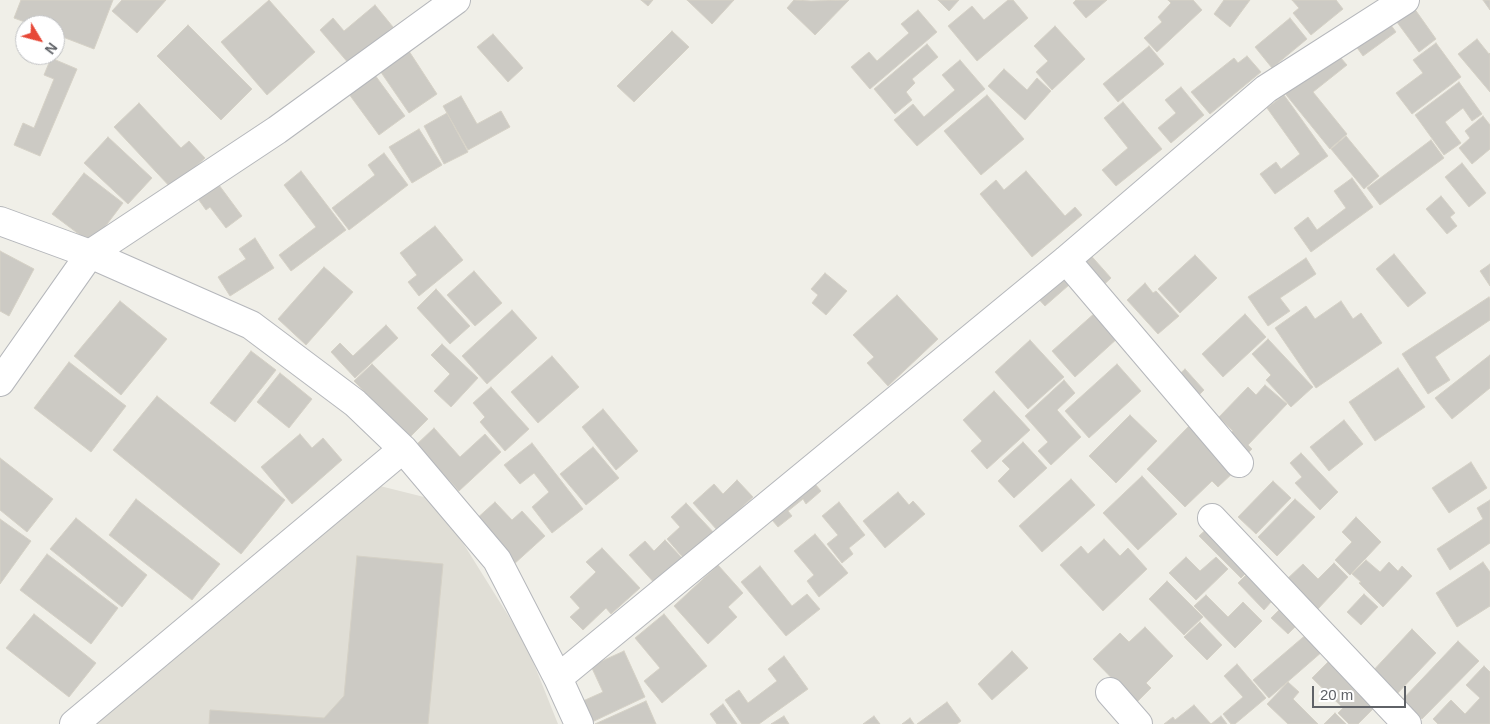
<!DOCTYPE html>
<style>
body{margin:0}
#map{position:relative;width:1490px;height:724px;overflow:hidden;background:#f0efe8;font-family:Helvetica,sans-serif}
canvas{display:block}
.north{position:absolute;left:15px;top:15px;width:50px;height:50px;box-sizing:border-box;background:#fff;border:1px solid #bfc0c2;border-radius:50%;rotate:127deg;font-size:14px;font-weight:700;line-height:20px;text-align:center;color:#5f6267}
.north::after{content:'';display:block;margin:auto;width:18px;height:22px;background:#e74837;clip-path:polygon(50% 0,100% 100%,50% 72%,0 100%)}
.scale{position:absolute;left:1312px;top:686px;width:94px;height:22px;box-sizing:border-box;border:2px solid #5f6267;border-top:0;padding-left:6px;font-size:15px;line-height:18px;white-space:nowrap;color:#5f6267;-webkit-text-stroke:4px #fff;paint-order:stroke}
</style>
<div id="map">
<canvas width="1490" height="724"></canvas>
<div class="north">N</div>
<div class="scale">20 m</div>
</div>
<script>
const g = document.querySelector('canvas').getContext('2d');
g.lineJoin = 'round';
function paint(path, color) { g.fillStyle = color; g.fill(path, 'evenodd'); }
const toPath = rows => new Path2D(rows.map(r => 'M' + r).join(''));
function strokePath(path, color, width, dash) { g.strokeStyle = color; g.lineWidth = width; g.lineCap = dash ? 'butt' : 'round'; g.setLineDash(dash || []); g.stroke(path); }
paint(toPath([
 [356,480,440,501,453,527,526,644,558,724,78,724]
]), '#e0ded6');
const building = toPath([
 [21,0,113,0,94,49,55,34,55,25,33,25,14,18,21,0],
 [122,0,166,0,137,33,112,11,122,0],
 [269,0,315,52,267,95,221,42,269,0],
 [641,0,653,0,648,6,641,0],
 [687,0,734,0,712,24,687,0],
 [794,0,811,1,849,0,815,35,787,8,794,0],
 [938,0,959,0,949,11,938,0],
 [1008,0,1013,0,1028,18,977,61,948,26,972,6,984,20,1008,0],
 [1076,0,1107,0,1086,18,1073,3,1076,0],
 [1168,0,1193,0,1202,10,1157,52,1144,38,1162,22,1158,17,1171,3,1168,0],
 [1224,0,1250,0,1230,27,1214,14,1224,0],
 [1292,0,1336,0,1343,9,1311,35,1293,13,1299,8,1292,0],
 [1483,0,1490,0,1490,10,1483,0],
 [1409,1,1436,39,1419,52,1391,14,1409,1],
 [375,5,393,27,350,65,320,30,333,18,344,31,375,5],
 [918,10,937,32,870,89,851,67,869,52,877,61,909,33,901,24,918,10],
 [1385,17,1396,32,1363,56,1353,42,1385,17],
 [1290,18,1307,39,1272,68,1255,47,1290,18],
 [188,25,252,89,221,120,157,56,188,25],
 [1055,26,1085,59,1052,90,1036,72,1048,61,1034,46,1055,26],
 [672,31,689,47,634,102,617,86,672,31],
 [493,34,523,68,508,82,477,47,493,34],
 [1477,39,1489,54,1490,53,1490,92,1458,54,1477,39],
 [1436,43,1461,77,1412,114,1396,93,1423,73,1413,60,1436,43],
 [927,44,938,57,912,79,915,83,906,92,912,100,895,114,874,89,927,44],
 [405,45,437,94,409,113,376,65,405,45],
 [1149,46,1164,64,1118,102,1103,84,1149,46],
 [1334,50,1347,65,1313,92,1347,134,1330,149,1283,91,1334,50],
 [1247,56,1261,72,1210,114,1191,92,1234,58,1238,63,1247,56],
 [51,58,77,69,40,156,14,145,23,123,34,128,54,79,44,75,51,58],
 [960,60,985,89,917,146,894,120,913,104,924,117,955,90,942,75,960,60],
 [1004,69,1027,90,1037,78,1051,91,1025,120,988,86,1004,69],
 [372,71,405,116,379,135,346,90,372,71],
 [1459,82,1482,114,1472,121,1463,108,1445,122,1461,143,1444,155,1415,115,1459,82],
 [1181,87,1204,115,1171,143,1158,128,1176,113,1165,100,1181,87],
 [987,95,1024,139,981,175,944,131,987,95],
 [1284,95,1328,156,1275,194,1260,174,1276,162,1281,169,1300,154,1267,108,1284,95],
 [461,96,477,124,501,111,510,127,468,150,443,106,461,96],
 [1123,102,1162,149,1116,186,1102,170,1128,148,1104,118,1123,102],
 [139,103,181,148,189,141,205,158,172,189,114,127,139,103],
 [447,113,468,152,444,164,424,126,447,113],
 [1483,116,1490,125,1490,149,1472,164,1459,148,1470,138,1465,131,1483,116],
 [419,129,442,165,412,183,389,147,419,129],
 [1346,136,1379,176,1364,189,1331,149,1346,136],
 [108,137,152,178,128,204,84,163,108,137],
 [1431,140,1444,158,1380,205,1367,188,1431,140],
 [384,153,408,185,349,230,332,208,375,175,368,165,384,153],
 [1462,163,1486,193,1469,207,1445,177,1462,163],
 [301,171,346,230,291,271,279,255,316,227,284,185,301,171],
 [1026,171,1065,216,1075,207,1082,215,1032,257,980,194,996,180,1004,190,1026,171],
 [84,173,123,203,92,244,52,214,84,173],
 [1352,178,1373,207,1311,252,1294,228,1308,217,1317,230,1346,208,1334,191,1352,178],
 [216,181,242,216,226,228,210,207,206,210,196,196,216,181],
 [1441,196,1455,213,1450,217,1457,226,1447,234,1426,209,1441,196],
 [435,226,463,260,419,296,408,282,417,275,400,253,435,226],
 [255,238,274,268,230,296,218,277,246,259,239,249,255,238],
 [1086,250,1111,278,1097,291,1072,264,1086,250],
 [0,251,34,269,9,316,0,311,0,251],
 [1394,254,1426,293,1408,307,1376,269,1394,254],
 [1195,255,1217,278,1180,313,1158,289,1195,255],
 [1306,258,1316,274,1280,298,1290,311,1268,326,1248,297,1306,258],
 [1490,264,1490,286,1480,271,1490,264],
 [324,267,353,292,306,345,278,319,324,267],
 [474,271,502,303,475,326,447,295,474,271],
 [1056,271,1069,285,1045,306,1033,293,1056,271],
 [825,273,847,291,826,315,812,303,818,295,811,289,825,273],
 [1145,283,1153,293,1156,291,1179,316,1158,334,1127,300,1145,283],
 [436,289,470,326,450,344,417,308,436,289],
 [897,295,938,339,888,386,867,363,874,357,853,335,897,295],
 [1489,297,1490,299,1490,320,1435,357,1450,380,1428,394,1402,354,1489,297],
 [120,301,167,339,121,395,74,356,120,301],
 [1341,301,1353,319,1361,313,1382,343,1316,388,1275,328,1306,306,1315,319,1341,301],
 [512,310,537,338,487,384,462,356,512,310],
 [1096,312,1119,337,1075,377,1052,351,1096,312],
 [1245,314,1266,337,1223,377,1202,354,1245,314],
 [386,325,398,338,355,378,331,352,340,343,353,356,386,325],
 [1268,339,1313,387,1291,407,1266,380,1271,375,1252,354,1268,339],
 [1030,340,1064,377,1028,409,995,372,1030,340],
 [442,344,478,378,451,407,434,391,450,374,431,355,442,344],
 [251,351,276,370,235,422,210,403,251,351],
 [1490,355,1490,388,1452,419,1435,398,1490,355],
 [552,356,579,387,538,423,511,392,552,356],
 [69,362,126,406,91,452,34,408,69,362],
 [372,364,428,419,410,437,354,381,372,364],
 [1117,364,1141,391,1089,438,1065,411,1117,364],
 [1398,368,1425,407,1375,441,1349,402,1398,368],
 [1185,369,1204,390,1192,402,1172,381,1185,369],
 [280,373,312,399,289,428,257,402,280,373],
 [1064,380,1075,393,1057,410,1081,437,1051,465,1038,451,1048,442,1025,416,1064,380],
 [1265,385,1287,404,1248,445,1252,449,1243,458,1224,440,1233,431,1219,417,1248,387,1256,395,1265,385],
 [491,387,529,429,505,451,480,422,485,417,473,403,491,387],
 [994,391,1030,430,987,469,971,451,982,441,963,420,994,391],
 [157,396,285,500,241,554,113,450,157,396],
 [603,409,638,451,616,470,582,427,603,409],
 [1130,415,1157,441,1116,483,1089,456,1130,415],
 [1344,420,1363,444,1329,471,1310,447,1344,420],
 [1189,426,1235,471,1218,487,1212,481,1185,507,1147,469,1189,426],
 [434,428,460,457,485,434,501,452,459,491,416,445,434,428],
 [300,434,312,448,323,438,342,460,292,504,261,467,300,434],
 [1023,442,1047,468,1014,498,998,481,1010,469,1002,461,1023,442],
 [532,443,583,509,552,533,532,507,549,492,534,473,520,484,504,465,532,443],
 [593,447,619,478,586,505,560,474,593,447],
 [1301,453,1338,492,1320,510,1295,483,1302,477,1290,463,1301,453],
 [0,458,53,499,27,532,0,510,0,458],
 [1471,462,1487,488,1449,513,1432,488,1471,462],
 [1142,476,1177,514,1138,550,1103,513,1142,476],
 [810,478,821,491,806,504,803,499,788,511,792,516,778,527,767,514,810,478],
 [1071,479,1095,505,1042,552,1019,526,1071,479],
 [737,480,753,497,717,530,693,503,714,484,723,494,737,480],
 [1273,481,1291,498,1256,534,1238,517,1273,481],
 [898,492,909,505,913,501,925,514,885,548,863,521,898,492],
 [136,499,220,564,192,600,109,535,136,499],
 [1295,499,1315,517,1277,556,1258,537,1295,499],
 [1490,500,1490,543,1450,570,1437,549,1483,519,1477,508,1490,500],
 [495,502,512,520,522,511,545,536,513,565,474,521,495,502],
 [839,502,865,535,849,548,853,554,842,563,827,544,838,535,822,516,839,502],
 [686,503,716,535,687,562,667,539,680,527,671,517,686,503],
 [1356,517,1381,542,1350,575,1335,560,1352,542,1342,532,1356,517],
 [76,518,147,575,122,607,50,549,76,518],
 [0,519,31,541,0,584,0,519],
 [1212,524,1253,566,1241,578,1199,536,1212,524],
 [815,534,848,573,819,597,807,581,814,575,794,551,815,534],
 [1104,539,1120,556,1128,548,1147,569,1103,611,1060,565,1081,546,1088,554,1104,539],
 [665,540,685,561,657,586,629,555,645,541,654,551,665,540],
 [602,548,640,588,611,614,606,608,583,630,570,617,580,608,570,597,596,572,586,562,602,548],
 [47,554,118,608,91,644,20,590,47,554],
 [357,556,443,564,428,724,209,724,210,710,324,718,344,696,357,556],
 [1186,557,1200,571,1216,557,1228,569,1196,600,1169,573,1186,557],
 [1366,560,1380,572,1389,562,1398,571,1402,566,1412,576,1383,607,1359,583,1361,582,1352,574,1366,560],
 [1483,562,1490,572,1490,606,1457,627,1436,593,1483,562],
 [1334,563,1348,577,1317,610,1286,580,1303,564,1318,579,1334,563],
 [718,565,743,593,728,607,737,617,708,644,674,606,718,565],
 [760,566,792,606,807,594,820,609,786,636,741,582,760,566],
 [1251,570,1301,621,1288,634,1271,618,1279,610,1271,602,1264,610,1238,583,1251,570],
 [1167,581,1203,617,1184,635,1149,599,1167,581],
 [1364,594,1378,607,1361,625,1347,612,1364,594],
 [1206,595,1228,617,1243,602,1262,621,1235,648,1194,606,1206,595],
 [34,614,96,663,69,697,6,648,34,614],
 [664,614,707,666,662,703,644,681,660,668,635,638,664,614],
 [1200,622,1222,645,1207,660,1184,637,1200,622],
 [1145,627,1173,656,1146,683,1151,688,1136,703,1093,659,1120,633,1129,642,1145,627],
 [1412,629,1436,653,1394,697,1370,674,1412,629],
 [1308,633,1323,651,1269,698,1253,680,1308,633],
 [1458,641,1479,661,1422,719,1402,700,1458,641],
 [624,651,645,697,592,722,583,701,603,692,591,666,624,651],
 [1012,651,1028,668,992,700,978,684,1012,651],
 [784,656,808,689,759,724,742,724,725,700,739,690,748,703,777,681,768,669,784,656],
 [1334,656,1380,702,1358,724,1349,724,1338,713,1343,708,1312,678,1334,656],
 [1237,664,1266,698,1235,724,1231,724,1223,714,1243,697,1224,676,1237,664],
 [1484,666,1490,672,1490,724,1438,724,1433,719,1451,700,1465,714,1480,698,1466,685,1484,666],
 [1288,682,1299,692,1293,699,1318,724,1288,724,1267,704,1288,682],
 [646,701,656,724,595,724,646,701],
 [947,702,961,721,957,724,917,724,947,702],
 [723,704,737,724,717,724,710,714,723,704],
 [1194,705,1211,724,1164,724,1173,717,1175,720,1194,705],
 [1335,713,1346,724,1324,724,1335,713],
 [784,716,789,724,771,724,784,716],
 [874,716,880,724,863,724,874,716],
 [1221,716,1227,724,1211,724,1221,716],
 [910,718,914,724,902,724,910,718]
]);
paint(building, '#cccac4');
strokePath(building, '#d5d1c6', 1);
const street = toPath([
 [0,221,90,254,251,325,355,403,403,449,497,560,558,678,579,724],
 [1066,260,1239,463],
 [0,382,90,254,277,130,456,0],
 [1212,518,1407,724],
 [558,678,1066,260,1266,89,1405,0],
 [1110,692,1138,724],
 [74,724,403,449]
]);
strokePath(street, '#b5b7bb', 30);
strokePath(street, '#fff', 28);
</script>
